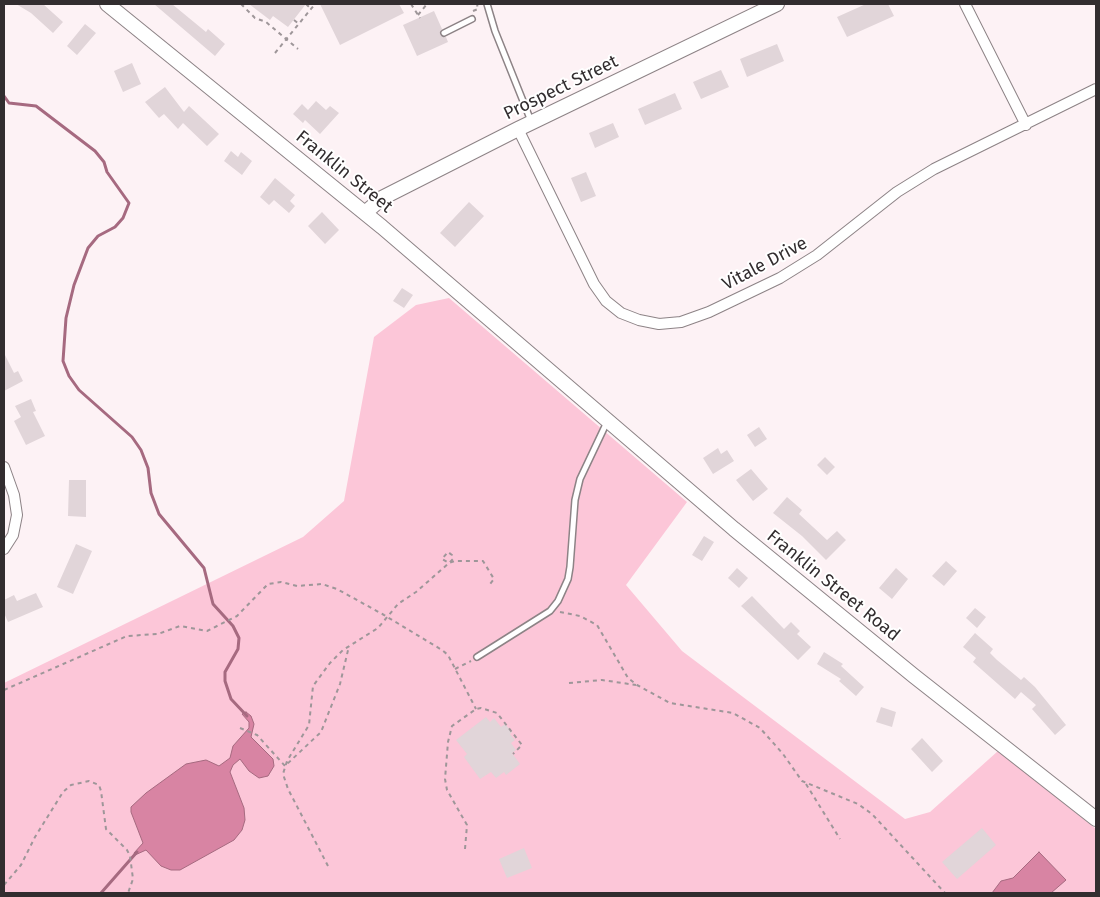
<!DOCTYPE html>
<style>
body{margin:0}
#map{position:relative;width:1100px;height:897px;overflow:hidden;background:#fdf2f5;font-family:"Fira Sans",sans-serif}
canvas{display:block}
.frame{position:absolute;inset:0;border:5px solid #322d2f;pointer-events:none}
</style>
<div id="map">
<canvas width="1100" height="897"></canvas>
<div class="frame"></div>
</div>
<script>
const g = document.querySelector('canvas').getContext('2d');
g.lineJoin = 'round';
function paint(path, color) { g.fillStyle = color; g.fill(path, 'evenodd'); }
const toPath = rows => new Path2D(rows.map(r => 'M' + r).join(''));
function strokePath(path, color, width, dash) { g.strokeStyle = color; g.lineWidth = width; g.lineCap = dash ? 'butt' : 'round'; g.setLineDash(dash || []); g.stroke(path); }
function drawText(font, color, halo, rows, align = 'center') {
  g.font = font + ' "Fira Sans",sans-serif'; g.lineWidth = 4; g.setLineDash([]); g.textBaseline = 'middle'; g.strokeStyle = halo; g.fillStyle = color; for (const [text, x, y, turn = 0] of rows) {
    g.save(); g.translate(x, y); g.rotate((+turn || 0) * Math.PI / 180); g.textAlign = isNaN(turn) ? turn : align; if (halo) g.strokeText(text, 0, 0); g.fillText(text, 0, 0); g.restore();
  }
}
paint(toPath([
 [449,298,687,502,626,585,682,651,905,819,930,812,998,751,1096,829,1096,893,4,893,4,683,303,537,344,501,374,337,416,305]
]), '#fcc6d8');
const water = toPath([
 [246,712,251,716,254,724,251,737,273,759,274,766,268,776,259,778,249,771,240,759,233,765,230,772,244,808,245,820,242,830,234,840,180,870,171,870,161,866,146,850,135,855,134,853,143,843,131,812,131,807,146,793,186,764,206,760,219,766,230,758,233,746,249,728,249,722,242,714,246,712],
 [1039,852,1066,880,1051,893,992,893,1001,881,1013,878,1039,852]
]);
paint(water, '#d884a3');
strokePath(water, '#a66a80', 1);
strokePath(toPath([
 [4,96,9,103,36,106,95,151,104,162,107,172,129,203,123,218,115,227,98,236,88,248,74,285,66,318,63,361,69,376,79,390,132,437,141,450,148,468,151,493,159,514,204,568,213,604,233,626,239,638,238,649,225,672,225,681,231,699,247,716],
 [101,893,137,852]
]), '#a66a80', 3);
paint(toPath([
 [16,4,43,4,63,22,53,33,31,13],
 [154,4,172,4,206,32,208,29,225,44,215,56],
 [249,4,306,4,288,27,273,16,270,20],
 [320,4,399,4,404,13,340,45],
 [866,4,888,4,894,16,847,37,837,17],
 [434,11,442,29,440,34,446,37,448,42,417,56,403,25],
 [85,24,96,33,77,55,67,46],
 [777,44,784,61,747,77,740,59],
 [132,63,141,84,123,92,114,71],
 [721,70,729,87,701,99,693,82],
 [165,87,184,112,189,106,219,134,207,146,183,123,178,129,164,114,159,118,145,102],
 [675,93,682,109,645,125,638,109],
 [316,101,326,110,330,106,339,113,320,134,305,120,303,123,293,114,302,104,308,110],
 [613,123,619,137,595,148,589,133],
 [231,151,238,157,241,152,252,161,242,175,224,161],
 [586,172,596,196,581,202,571,178],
 [275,178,295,195,290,201,295,206,289,213,274,200,269,205,260,197],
 [469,202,484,216,455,247,440,233],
 [322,212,339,230,325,244,308,226],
 [402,288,413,295,404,308,393,301],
 [4,353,14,373,18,371,23,381,4,391],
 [31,399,36,411,33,412,45,436,26,445,14,421,21,417,15,406],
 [759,427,767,439,755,447,747,435],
 [718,448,721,454,727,450,734,461,713,474,703,458],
 [825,457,835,467,827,475,817,465],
 [751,469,768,489,753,501,736,480],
 [69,480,86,480,86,517,68,516],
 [787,497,802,510,799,514,827,540,837,531,846,540,826,560,802,536,773,513],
 [704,536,714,542,702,561,692,555],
 [76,544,92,551,73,594,57,587],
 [946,561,957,571,944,586,932,576],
 [737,568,748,578,739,588,728,578],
 [896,568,908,579,892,599,879,588],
 [36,593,43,607,8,622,4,613,4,600,14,595,17,601],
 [752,596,784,629,791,622,800,631,797,634,811,647,798,660,741,606],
 [975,608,986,617,977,628,966,618],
 [975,633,993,649,990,653,997,660,1021,680,1024,677,1035,687,1066,725,1055,735,1032,709,1036,705,1021,692,1015,699,973,662,976,658,963,647],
 [824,652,843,664,841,666,864,687,856,696,839,681,841,679,817,664],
 [881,707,896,712,892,727,876,722],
 [486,717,490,722,494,718,501,727,505,724,512,732,510,734,515,740,511,743,516,750,512,753,520,764,506,775,504,772,496,778,491,772,480,779,464,757,467,754,456,740],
 [922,738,943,761,932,772,911,749],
 [982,828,996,845,957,879,942,862],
 [524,848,532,868,507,878,499,859]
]), '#e1d5d9');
const lane = toPath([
 [487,4,495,31,531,121],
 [444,33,472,19],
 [477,657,550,611,558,601,568,579,570,567,575,500,580,479,607,422]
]);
const street = toPath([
 [965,4,1026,125],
 [518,129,594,284,606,301,621,313,639,320,659,324,681,322,709,312,780,278,817,255,897,192,934,169,1096,89],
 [4,467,14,495,17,515,13,535,4,549]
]);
const secondary = toPath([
 [107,4,382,227,734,529,914,676,1096,819],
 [365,213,382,198,518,129,777,4]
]);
strokePath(lane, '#8d8386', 8);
strokePath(street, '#8d8386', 12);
strokePath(secondary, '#8d8386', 16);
strokePath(toPath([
 [241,4,255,18,266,22,298,49],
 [306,4,311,9],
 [411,4,420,18],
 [473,11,478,9,477,4],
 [418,15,427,4],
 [294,20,299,24],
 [275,53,315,4],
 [560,612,580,616,597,625,628,678,637,685,670,703,733,713,760,728,783,754,802,781,858,804,872,814,945,893],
 [455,669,471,661],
 [569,683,602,680,636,685],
 [4,690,127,636,158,634,180,626,207,631,237,616,268,584,281,582,297,586,322,584,337,589,384,615,442,650,448,655,476,709],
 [240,728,257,735,285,766,321,732,340,684,349,646],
 [806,784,840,839],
 [465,849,467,825,447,790,445,779,448,742,452,726,476,709,481,708,497,713,522,745,513,754],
 [328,866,288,789,283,774,287,761,309,725,313,686,330,663,343,650,378,628,398,604,416,592,449,563,453,559,452,555,448,552,442,559,449,563,455,561,483,561,494,579,490,584],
 [4,885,21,865,35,837,63,792,71,785,89,781,99,785,101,791,106,829,127,850,130,856,133,879,128,893]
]), '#9e9699', 2, [4, 4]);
strokePath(lane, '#fff', 5);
strokePath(street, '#fff', 10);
strokePath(secondary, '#fff', 14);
drawText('18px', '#322d2f', '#fff', [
 ["Prospect Street",561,88,-26],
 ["Franklin Street",344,172,39],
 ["Vitale Drive",765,264,-28],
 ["Franklin Street Road",833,586,39]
]);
</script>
